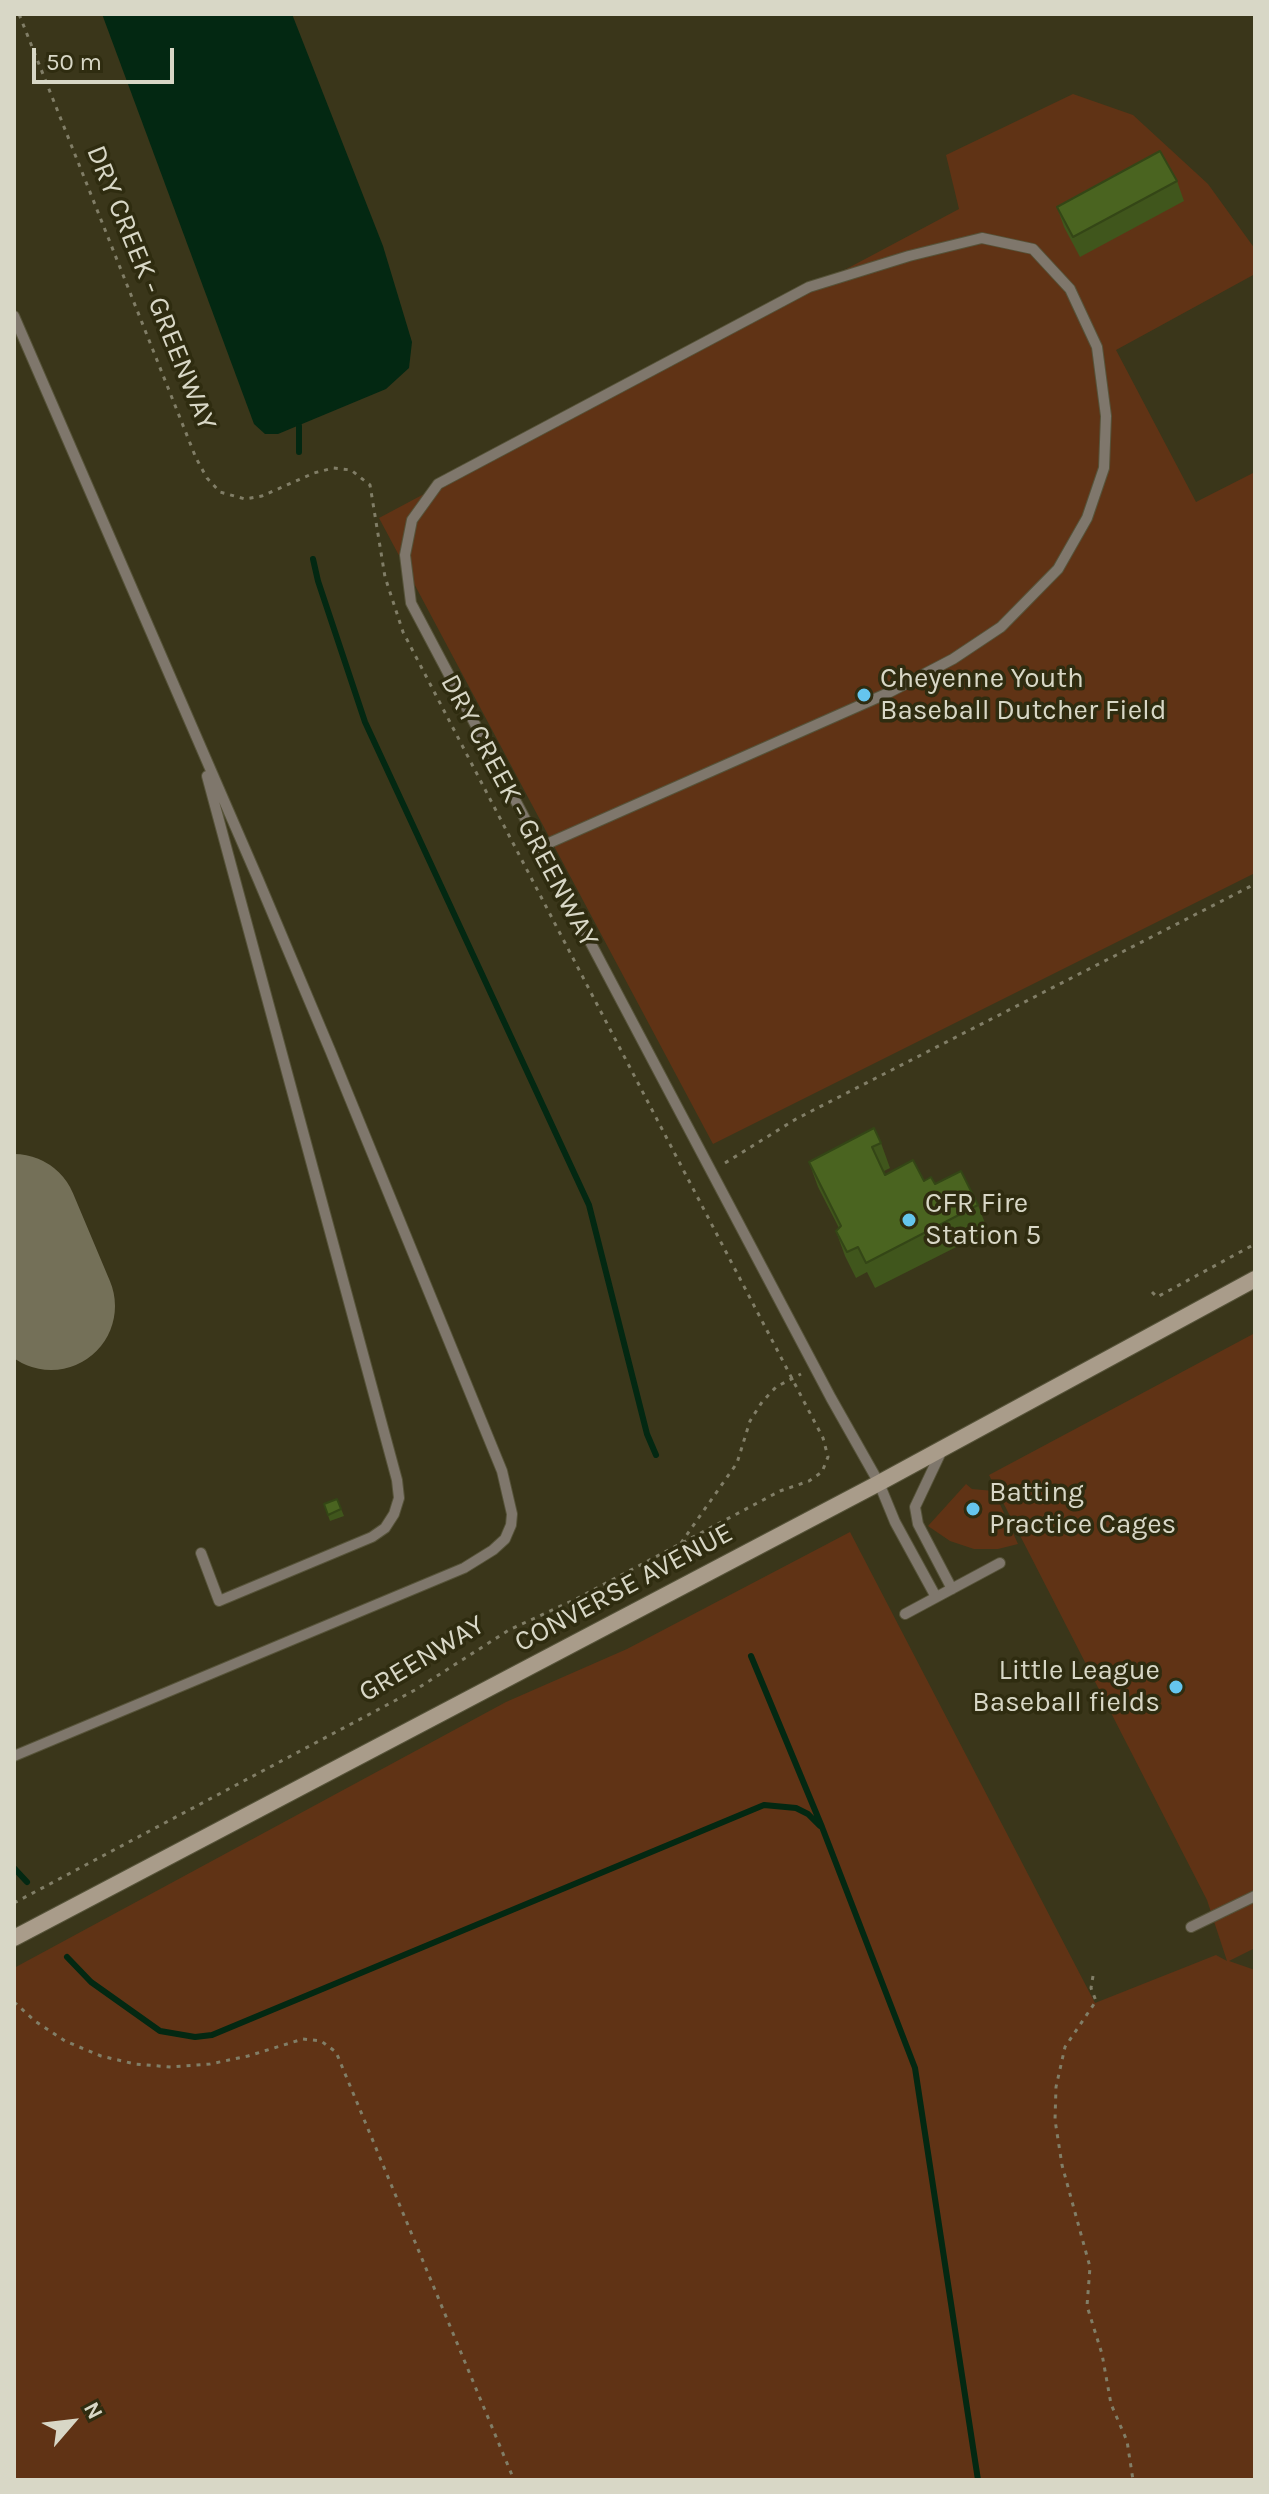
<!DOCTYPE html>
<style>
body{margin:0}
#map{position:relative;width:1269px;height:2494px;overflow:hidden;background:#3a361a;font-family:Karla,sans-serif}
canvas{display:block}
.frame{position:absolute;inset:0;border:16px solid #d8d7c6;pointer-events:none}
.north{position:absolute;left:32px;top:2382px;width:80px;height:80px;-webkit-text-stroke:6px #2f2c10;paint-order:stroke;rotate:62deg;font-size:22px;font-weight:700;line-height:32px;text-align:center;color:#d8d7c6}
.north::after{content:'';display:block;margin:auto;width:28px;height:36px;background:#d8d7c6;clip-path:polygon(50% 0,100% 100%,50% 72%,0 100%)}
.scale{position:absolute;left:32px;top:48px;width:142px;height:36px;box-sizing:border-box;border:4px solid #d8d7c6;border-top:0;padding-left:10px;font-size:24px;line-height:28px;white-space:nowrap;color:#d8d7c6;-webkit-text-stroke:6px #2f2c10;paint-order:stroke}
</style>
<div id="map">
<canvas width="1269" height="2494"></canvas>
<div class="frame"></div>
<div class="north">N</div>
<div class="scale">50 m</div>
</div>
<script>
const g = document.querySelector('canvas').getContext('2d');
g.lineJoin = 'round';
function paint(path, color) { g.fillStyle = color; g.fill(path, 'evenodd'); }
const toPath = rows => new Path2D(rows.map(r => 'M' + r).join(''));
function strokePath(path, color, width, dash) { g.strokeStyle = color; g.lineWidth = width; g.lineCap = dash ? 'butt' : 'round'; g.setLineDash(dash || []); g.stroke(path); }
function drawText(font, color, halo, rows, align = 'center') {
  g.font = font + ' Karla,sans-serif'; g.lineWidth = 7; g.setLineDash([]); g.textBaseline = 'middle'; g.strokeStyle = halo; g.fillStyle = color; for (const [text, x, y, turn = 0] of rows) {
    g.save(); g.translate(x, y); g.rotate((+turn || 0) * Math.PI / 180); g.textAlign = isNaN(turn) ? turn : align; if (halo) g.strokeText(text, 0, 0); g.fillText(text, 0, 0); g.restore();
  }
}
paint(toPath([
 [1073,94,1133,115,1208,184,1255,249,1255,274,1116,350,1196,502,1255,472,1255,873,713,1144,379,518,959,209,946,155],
 [1255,1333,1255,1948,1229,1961,1255,1970,1255,2480,14,2480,14,1968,506,1702,627,1649,850,1532,1095,2003,1216,1955,1227,1961,1207,1900,989,1475],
 [966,1484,972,1489,994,1491,1018,1544,998,1549,974,1549,950,1541,928,1526]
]), '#603315');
paint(toPath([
 [102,14,292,14,383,246,412,342,409,368,386,389,278,434,265,434,254,424]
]), '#032812');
strokePath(toPath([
 [299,426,299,452],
 [313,559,318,581,365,722,589,1205,647,1434,656,1455],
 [751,1656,822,1827,915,2068,978,2480],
 [14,1868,27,1882],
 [67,1957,91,1982,160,2031,195,2037,212,2035,764,1805,796,1808,808,1814,820,1826]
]), '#032812', 6);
strokePath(toPath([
 [14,1218,51,1306]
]), '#747058', 128);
const lane = toPath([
 [14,316,258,879,330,1050,502,1471,512,1514,511,1525,505,1539,493,1550,464,1568,14,1756],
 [540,847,888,693,953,659,1001,627,1058,569,1087,518,1104,468,1106,416,1097,347,1070,289,1033,249,982,238,909,256,809,287,438,484,412,520,405,555,411,603,540,847,831,1398,879,1483,895,1522,936,1597],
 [942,1450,915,1507,918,1524,952,1589],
 [201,1553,219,1601,372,1537,385,1528,394,1514,399,1498,397,1480,207,776],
 [905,1614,1000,1563],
 [1191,1927,1255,1896]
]);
const secondary = toPath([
 [14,1938,879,1483,1255,1279]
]);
strokePath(lane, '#565339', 12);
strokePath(secondary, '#565339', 18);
strokePath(toPath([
 [725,1163,796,1119,1255,884],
 [1152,1292,1157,1297,1255,1244],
 [681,1543,737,1463,750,1421,762,1402,776,1387,801,1374],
 [14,1903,415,1690,509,1630,576,1599,780,1491,809,1481,822,1472,828,1457,823,1438,403,632,385,577,370,485,351,470,333,468,314,473,262,496,245,499,220,492,207,478,196,458,19,14],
 [1093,1976,1091,1988,1096,2001,1065,2047,1056,2087,1055,2120,1062,2165,1090,2267,1087,2306,1102,2354,1111,2404,1127,2441,1133,2480],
 [14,2002,35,2021,65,2041,101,2056,135,2064,171,2067,210,2064,248,2056,303,2039,321,2041,336,2052,514,2480]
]), '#817e67', 3, [4, 6]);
strokePath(lane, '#7f776c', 10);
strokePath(secondary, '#a99c8a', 16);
paint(toPath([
 [1177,181,1184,201,1080,257,1064,227,1057,207],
 [881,1143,890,1168,884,1171,885,1175,935,1184,978,1205,988,1231,875,1288,867,1272,856,1278,845,1256,836,1231,839,1228,818,1187,809,1162],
 [337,1499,344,1516,330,1521,324,1504]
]), '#40561c');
const building = toPath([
 [1160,151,1177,181,1073,237,1057,207,1160,151],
 [874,1128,881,1143,872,1147,885,1175,913,1160,924,1181,931,1177,935,1184,961,1171,978,1205,866,1263,858,1247,847,1252,836,1231,841,1226,809,1162,874,1128],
 [337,1499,341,1509,328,1515,324,1504,337,1499]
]);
paint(building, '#4a6420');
strokePath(building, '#344616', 2);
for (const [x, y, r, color] of [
 [864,695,8,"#65c5ee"],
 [909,1220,8,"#65c5ee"],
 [973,1509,8,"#65c5ee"],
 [1176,1687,8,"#65c5ee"]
]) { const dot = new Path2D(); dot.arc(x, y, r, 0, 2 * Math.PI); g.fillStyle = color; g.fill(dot); strokePath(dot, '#2f2c10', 3); }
drawText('28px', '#d8d7c6', '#2f2c10', [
 ["DRY CREEK - GREENWAY",151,288,68],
 ["DRY CREEK - GREENWAY",519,811,62],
 ["CONVERSE AVENUE",624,1588,-28],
 ["GREENWAY",422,1659,-31]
]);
drawText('28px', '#d8d7c6', '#2f2c10', [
 ["Cheyenne Youth",880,679],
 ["Baseball Dutcher Field",880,711],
 ["CFR Fire",925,1204],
 ["Station 5",925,1236],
 ["Batting",989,1493],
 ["Practice Cages",989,1525],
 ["Little League",1160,1671,"right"],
 ["Baseball fields",1160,1703,"right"]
], 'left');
</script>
